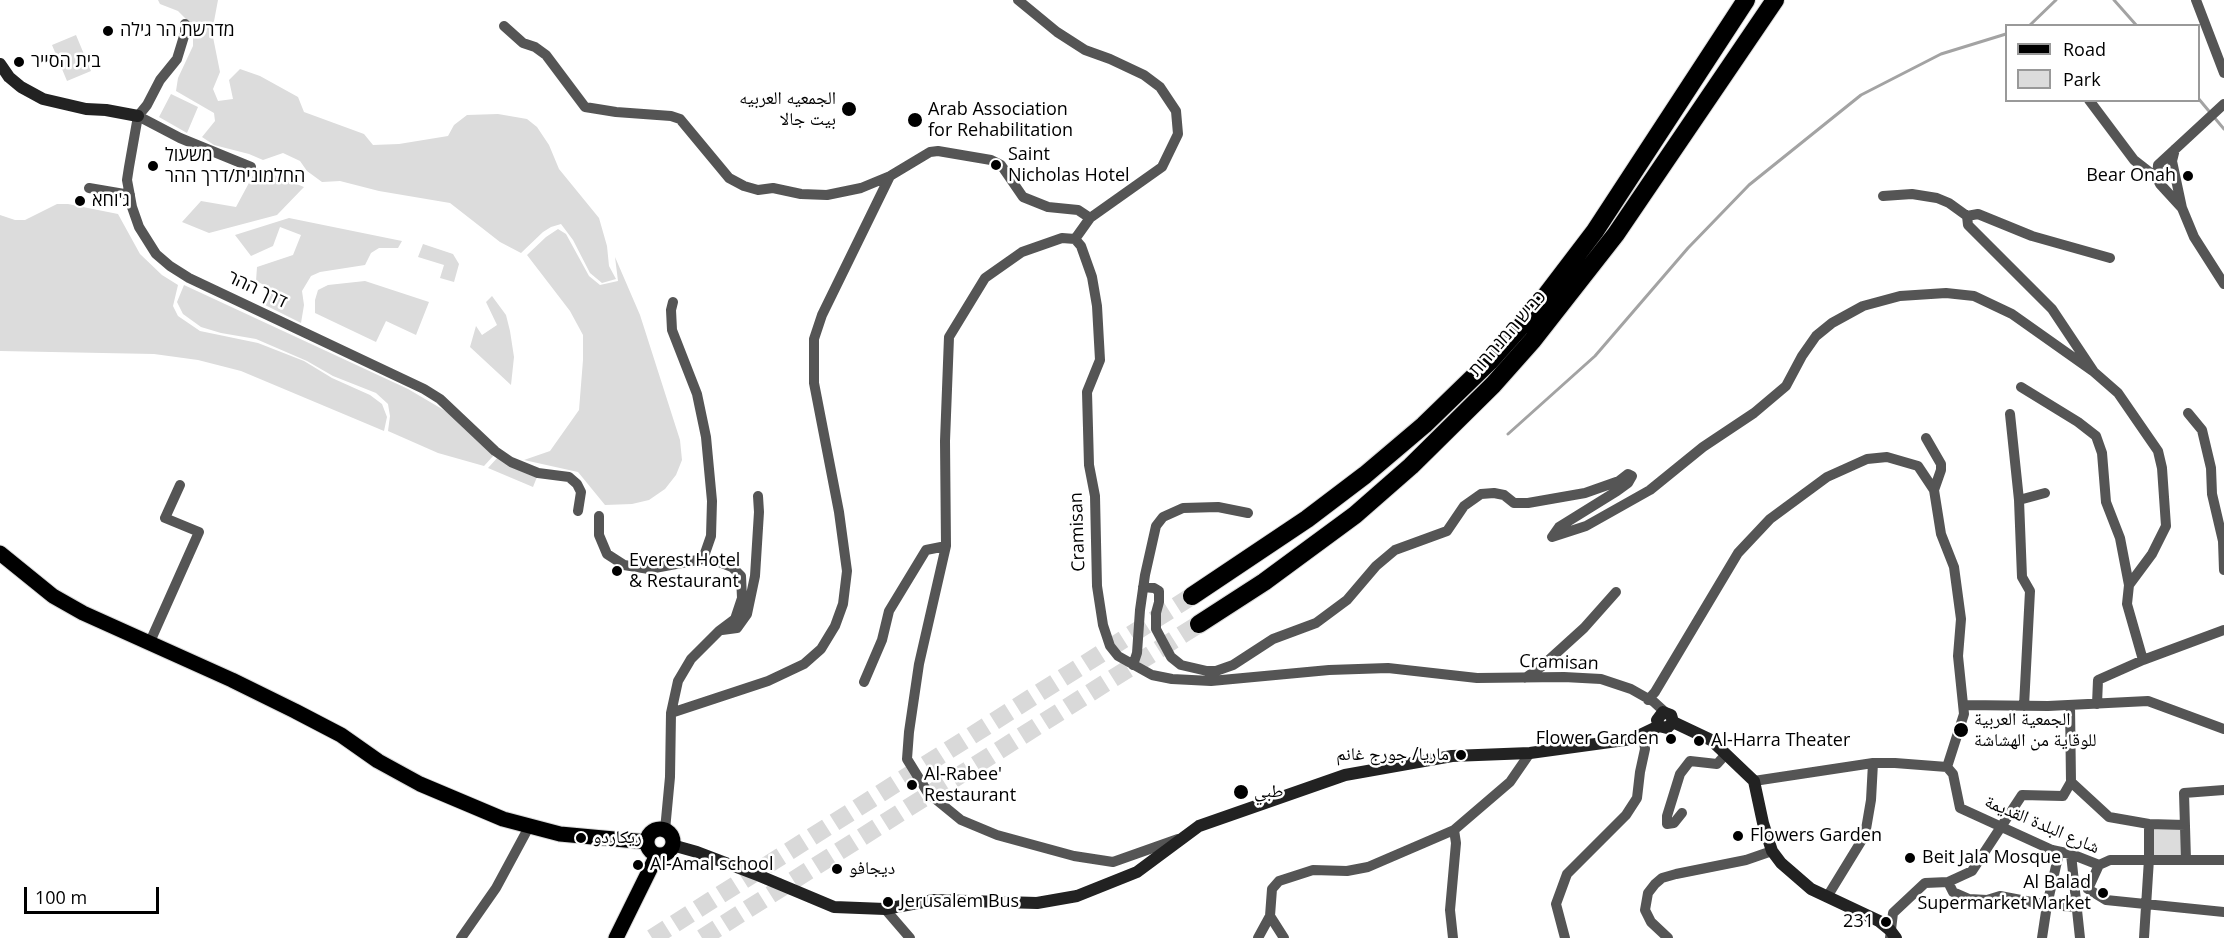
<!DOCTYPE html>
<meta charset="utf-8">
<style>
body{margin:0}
#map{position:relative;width:2224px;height:938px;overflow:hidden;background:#fff;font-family:"Open Sans",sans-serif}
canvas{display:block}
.legend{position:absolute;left:2005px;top:24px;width:195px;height:78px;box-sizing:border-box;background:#fff;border:2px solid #999;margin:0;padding:8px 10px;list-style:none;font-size:18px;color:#000}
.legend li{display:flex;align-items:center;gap:12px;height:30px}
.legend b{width:30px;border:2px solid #999}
.scale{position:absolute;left:24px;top:887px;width:135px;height:27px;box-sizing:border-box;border:3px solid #000;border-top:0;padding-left:8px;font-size:18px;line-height:21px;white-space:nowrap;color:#000;-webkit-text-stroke:4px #fff;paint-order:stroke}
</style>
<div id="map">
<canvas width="2224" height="938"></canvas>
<ul class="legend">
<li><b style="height:8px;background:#000"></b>Road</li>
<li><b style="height:16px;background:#dcdcdc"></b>Park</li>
</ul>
<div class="scale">100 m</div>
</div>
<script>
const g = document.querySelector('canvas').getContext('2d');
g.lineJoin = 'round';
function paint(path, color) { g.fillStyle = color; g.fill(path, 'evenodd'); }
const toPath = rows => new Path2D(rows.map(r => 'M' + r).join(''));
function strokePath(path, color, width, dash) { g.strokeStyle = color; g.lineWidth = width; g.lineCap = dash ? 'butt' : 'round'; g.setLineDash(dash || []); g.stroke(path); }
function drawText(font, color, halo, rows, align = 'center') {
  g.font = font + ' "Open Sans","Noto Naskh Arabic",Heebo,sans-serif'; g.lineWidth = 5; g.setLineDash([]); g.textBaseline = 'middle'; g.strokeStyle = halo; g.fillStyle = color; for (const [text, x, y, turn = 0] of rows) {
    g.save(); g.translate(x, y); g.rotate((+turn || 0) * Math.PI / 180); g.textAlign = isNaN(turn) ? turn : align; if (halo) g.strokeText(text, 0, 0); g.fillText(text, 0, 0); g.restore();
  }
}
paint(toPath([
 [158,0,218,0,212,32,220,72,213,89,218,101,233,99,229,80,240,69,260,76,298,97,304,112,364,134,373,145,399,144,448,136,454,125,467,115,498,114,527,119,537,127,549,145,559,169,599,218,607,246,609,266,616,279,602,283,590,273,573,240,561,224,551,227,543,232,521,253,500,242,450,203,379,191,340,181,322,182,307,171,300,161,283,153,263,160,249,154,214,145,202,137,215,121,214,113,176,91,178,78,193,46,193,26,178,11,160,4],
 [76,35,91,71,67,81,52,45],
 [171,94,198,107,187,133,159,117],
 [257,168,304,187,277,215,209,233,182,222,201,201,236,207],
 [57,204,68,204,118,214,140,254,162,275,178,285,173,306,178,316,200,331,258,343,304,361,332,378,370,395,382,404,387,417,384,431,241,371,198,360,154,354,0,351,0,215,15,220,25,220],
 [289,218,402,241,398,248,379,248,371,253,365,265,320,272,311,276,302,291,304,305,301,323,265,305,271,295,264,285,256,281,257,267,293,255,301,235,280,227,273,246,251,256,235,235],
 [558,229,566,234,589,276,600,285,618,281,615,257,640,315,680,440,682,460,676,475,665,489,649,500,632,504,605,505,578,472,524,460,550,451,579,410,583,360,583,335,570,311,527,255,546,237],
 [423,244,453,254,459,264,454,282,440,278,444,265,418,257],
 [365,281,429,302,416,335,386,321,376,342,315,313,315,300,318,290,328,285],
 [184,285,408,389,459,419,495,454,484,466,438,453,388,431,390,416,388,404,376,393,333,376,307,361,256,339,221,333,201,327,183,314,177,302],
 [492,296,506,315,510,331,514,357,511,385,470,347,476,326,482,335,497,325,486,302],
 [498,457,537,477,533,487,488,468],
 [2149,824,2185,825,2186,860,2149,859]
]), '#dcdcdc');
strokePath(toPath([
 [2114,0,2137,26],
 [2029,26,2056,0],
 [2198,98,2224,129],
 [1508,434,1595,356,1688,248,1749,185,1861,95,1941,54,2006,34]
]), '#a3a3a3', 3);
strokePath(toPath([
 [652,938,1192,596],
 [702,938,1199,624]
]), '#d9d9d9', 18, [18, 9]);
const primary = toPath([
 [0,553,53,596,83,613,232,680,295,711,341,735,378,761,420,784,503,819,560,834,647,842],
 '647 842a13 13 0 1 1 26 0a13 13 0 1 1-26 0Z',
 [616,938,657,855]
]);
const highway = toPath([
 [1192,596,1307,519,1365,475,1424,425,1490,361,1531,315,1595,231,1746,0],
 [1199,624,1264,582,1355,515,1411,466,1493,385,1533,340,1616,234,1775,0]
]);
strokePath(primary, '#dbdbdb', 17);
strokePath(highway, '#dbdbdb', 20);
strokePath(toPath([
 [1018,0,1057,32,1085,50,1110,59,1144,75,1160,87,1176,111,1178,134,1162,167,1090,218,1075,239,1081,246,1092,277,1097,306,1100,360,1087,392,1089,465,1095,496,1097,586,1103,625,1110,646,1118,656,1152,675,1172,679,1211,681,1329,670,1388,668,1477,678,1564,677,1601,679,1631,689,1654,702,1666,713],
 [2196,0,2224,73],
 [185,24,185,33,177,59,160,80,147,105,138,116,129,167,127,180,132,207,139,227,156,254,170,266,189,278,424,389,440,399,495,451,511,462,538,473,569,477,577,484,581,492,578,511],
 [504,26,523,43,535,47,546,55,585,107,616,112,671,116,680,119,729,178,744,186,758,190,773,188,801,194,827,195,861,188,890,176,930,152,938,151,991,160,1001,165,1023,197,1048,207,1078,210,1090,218],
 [2089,100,2134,160,2157,178],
 [138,116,180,138,251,167],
 [2175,149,2172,161,2182,208,2194,237,2224,284],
 [89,188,130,195],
 [1883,196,1912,194,1937,198,1949,203,1967,216,1968,225,2052,309,2094,372,2118,393,2149,438,2158,451,2162,468,2166,526,2152,554,2129,585],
 [2182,208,2160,184,2157,178,2158,165,2224,104],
 [1967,216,1978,214,2032,236,2110,258],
 [1075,239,1062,238,1022,252,985,278,949,337,945,441,946,546,919,664,909,732,907,759,928,793,961,820,997,835,1074,856,1113,862,1178,839],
 [673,302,671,310,672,330,697,394,706,437,712,501,711,536,703,559],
 [2021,387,2078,422,2096,436,2102,453,2106,502,2120,538,2129,585,2127,604,2143,660],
 [2188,413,2202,430,2211,468,2212,494,2223,541,2224,570],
 [2010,414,2019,500,2022,577,2030,591,2024,706],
 [1926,438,1941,464,1941,470,1934,490],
 [2019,500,2045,493],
 [599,516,599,535,607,554,624,565,649,569,703,559,717,561,732,567,741,576,742,598,735,619,719,631,691,659,678,681,671,713,670,777,665,830],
 [1143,587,1154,588,1159,591,1159,602,1156,613,1156,629,1171,657,1181,665,1207,671,1216,671,1233,665,1273,639,1316,623,1347,600,1376,566,1395,550,1447,531,1464,506,1481,494,1494,493,1504,495,1514,503,1528,503,1585,493,1619,481,1628,474,1632,476,1628,483,1617,491,1559,527,1552,537,1586,526,1650,490,1703,447,1754,413,1786,386,1802,356,1816,336,1832,323,1863,306,1900,296,1946,293,1974,296,2012,314,2094,372],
 [722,630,737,628,747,614,755,576,759,512,758,496],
 [149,644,199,532,165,518,180,485],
 [1133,665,1137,653,1140,610,1145,575,1156,526,1163,517,1183,508,1218,507,1248,513],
 [1525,678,1541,667,1584,628,1616,592],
 [864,682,882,640,889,611,926,550,946,546],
 [1648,700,1655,692,1738,553,1770,519,1827,477,1867,459,1887,457,1918,466,1934,490,1941,534,1954,567,1961,619,1958,656,1964,714,1947,767,1895,763,1873,763],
 [2097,704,2098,680,2143,660,2224,630],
 [1964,705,2048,706,2148,701,2224,729],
 [2070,705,2071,782],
 [671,713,768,681,804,664,821,649,835,626,843,604,847,571,839,512,814,383,814,339,822,315,890,176],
 [1947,767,1953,774,1960,808,2052,850,2071,854,2099,865,2088,889,2106,900,2224,912],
 [1754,781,1873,763,1871,800,1865,835,1827,897],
 [1682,813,1674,823,1667,824,1667,816,1680,774,1690,761,1717,764,1726,754],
 [2071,854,2080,938],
 [2186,860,2184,793,2224,790],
 [2099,865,2110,860,2224,860],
 [1948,882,1953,892,1969,899,1987,900,2000,896,2047,905,2078,907],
 [885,909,910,938],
 [1270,916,1284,938],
 [461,938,496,888,530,825],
 [1258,938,1270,916,1272,889,1279,881,1313,870,1347,871,1368,867,1454,830,1510,782,1530,753],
 [1453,938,1450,910,1456,843,1454,830],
 [1565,938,1556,904,1567,874,1626,815,1637,798,1640,772,1645,749,1643,734],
 [1668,938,1651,922,1645,910,1648,893,1655,884,1662,878,1676,874,1746,860,1772,851],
 [1890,938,1893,913,1925,883,1948,882,1972,871,2022,795,2063,796,2071,782,2109,817,2149,824,2185,825],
 [2042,938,2047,905,2059,853],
 [2144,938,2149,859,2149,824]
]), '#555', 10);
strokePath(toPath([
 [0,64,9,77,21,87,43,99,86,109,106,110,138,116],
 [1673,722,1711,740,1754,781,1763,823,1772,851,1781,863,1811,889,1879,921,1890,930,1896,938],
 [1659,726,1657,720,1663,712,1671,715,1673,722],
 [672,845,697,852,760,876,834,907,885,909,934,900,1037,903,1077,896,1137,872,1199,826,1345,775,1452,756,1530,753,1632,739,1659,726,1667,728,1673,722]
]), '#222', 12);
strokePath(primary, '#000', 15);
strokePath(highway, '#000', 18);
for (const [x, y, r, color] of [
 [108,31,6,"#000"],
 [19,62,6,"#000"],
 [849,109,8,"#000"],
 [915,120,8,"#000"],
 [996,165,6,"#000"],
 [153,166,6,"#000"],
 [2188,176,6,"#000"],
 [80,201,6,"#000"],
 [617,571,6,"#000"],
 [1961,730,8,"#000"],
 [1671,739,6,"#000"],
 [1699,741,6,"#000"],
 [1461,755,6,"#000"],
 [912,785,6,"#000"],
 [1241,792,8,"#000"],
 [1738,836,6,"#000"],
 [581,838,6,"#000"],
 [1910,858,6,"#000"],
 [638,865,6,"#000"],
 [837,869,6,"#000"],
 [2103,893,6,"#000"],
 [888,902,6,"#000"],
 [1886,922,6,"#000"]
]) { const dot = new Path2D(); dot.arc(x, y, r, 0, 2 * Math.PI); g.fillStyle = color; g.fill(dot); strokePath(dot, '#fff', 2); }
drawText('18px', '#000', '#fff', [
 ["מדרשת הר גילה",120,31],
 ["בית הסייר",31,62],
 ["الجمعيه العربيه",836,99,"right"],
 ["بيت جالا",836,120,"right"],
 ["Arab Association",928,110],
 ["for Rehabilitation",928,131],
 ["Saint",1008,155],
 ["Nicholas Hotel",1008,176],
 ["משעול",165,156],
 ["החלמונית/דרך ההר",165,177],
 ["Bear Onah",2176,176,"right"],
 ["ג'וחא",92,201],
 ["Everest Hotel",629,561],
 ["& Restaurant",629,582],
 ["الجمعية العربية",1974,720],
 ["للوقاية من الهشاشة",1974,741],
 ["Flower Garden",1659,739,"right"],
 ["Al-Harra Theater",1711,741],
 ["ماريا/ جورج غانم",1449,755,"right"],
 ["Al-Rabee'",924,775],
 ["Restaurant",924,796],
 ["طبي",1254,792],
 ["Flowers Garden",1750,836],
 ["ريكاردو",593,838],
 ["Beit Jala Mosque",1922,858],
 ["Al-Amal school",650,865],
 ["ديجافو",849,869],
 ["Al Balad",2091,883,"right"],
 ["Supermarket Market",2091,904,"right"],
 ["Jerusalem Bus",900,902],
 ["231",1874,922,"right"]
], 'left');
drawText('18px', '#000', '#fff', [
 ["דרך ההר",257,290,25],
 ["כביש המנהרות",1508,334,-49],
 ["Cramisan",1078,532,-92],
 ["Cramisan",1559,663,2],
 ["شارع البلدة القديمة",2042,825,23]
]);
</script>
